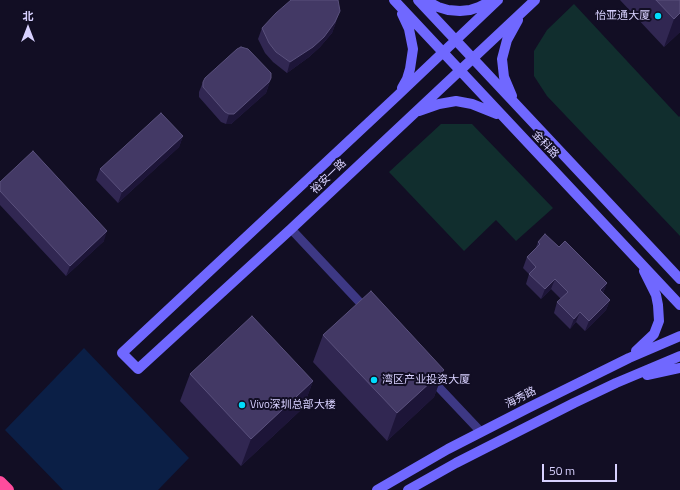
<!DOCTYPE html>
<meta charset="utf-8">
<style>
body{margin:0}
#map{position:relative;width:680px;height:490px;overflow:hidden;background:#120e24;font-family:"Titillium Web","Noto Sans SC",sans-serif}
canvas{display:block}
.north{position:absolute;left:8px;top:8px;width:40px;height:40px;-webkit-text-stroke:3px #120e24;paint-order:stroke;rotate:0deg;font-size:11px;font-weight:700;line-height:16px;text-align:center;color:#d8d1ff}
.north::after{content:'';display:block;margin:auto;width:14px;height:18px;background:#d8d1ff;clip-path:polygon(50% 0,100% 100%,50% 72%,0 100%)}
.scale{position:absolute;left:542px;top:464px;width:75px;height:18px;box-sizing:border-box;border:2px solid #d8d1ff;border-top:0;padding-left:5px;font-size:12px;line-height:14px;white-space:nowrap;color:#d8d1ff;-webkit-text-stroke:3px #120e24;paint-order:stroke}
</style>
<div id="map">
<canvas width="680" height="490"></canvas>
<div class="north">北</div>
<div class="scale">50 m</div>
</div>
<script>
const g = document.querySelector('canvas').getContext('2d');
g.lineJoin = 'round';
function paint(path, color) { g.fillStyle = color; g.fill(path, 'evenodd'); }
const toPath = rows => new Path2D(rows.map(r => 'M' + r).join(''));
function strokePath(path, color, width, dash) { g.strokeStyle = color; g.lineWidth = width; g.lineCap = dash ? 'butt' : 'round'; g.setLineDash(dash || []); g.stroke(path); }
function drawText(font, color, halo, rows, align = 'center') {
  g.font = font + ' "Titillium Web","Noto Sans SC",sans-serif'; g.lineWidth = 4; g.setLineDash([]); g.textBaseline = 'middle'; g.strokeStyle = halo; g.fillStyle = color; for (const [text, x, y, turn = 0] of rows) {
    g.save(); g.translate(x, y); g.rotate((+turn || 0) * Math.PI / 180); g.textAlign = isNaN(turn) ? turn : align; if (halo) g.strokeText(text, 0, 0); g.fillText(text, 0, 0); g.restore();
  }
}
paint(toPath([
 [574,4,679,117,680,116,680,236,547,96,534,76,534,51,547,30],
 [441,124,472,124,553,208,516,241,496,220,464,251,389,172]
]), '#112e2e');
paint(toPath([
 [84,348,189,458,158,490,63,490,5,430]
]), '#0b1f46');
strokePath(toPath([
 [291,229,367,310],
 [430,378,481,432]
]), '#3d3884', 9);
strokePath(toPath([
 [394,0,680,305],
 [418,0,680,279],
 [425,0,438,7,448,10,460,11,470,10,479,7,493,0],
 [498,0,397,96,122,353,138,369,291,229,535,0],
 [402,14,409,29,413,49,410,69,407,79,402,88],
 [512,96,504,77,502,59,507,40,518,20],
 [419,111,439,104,456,101,472,104,497,114],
 [636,351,654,334,659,321,658,305,656,295,644,271],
 [647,375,680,368],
 [377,490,448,449,528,408,629,358,680,336],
 [408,490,456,463,574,403,616,383,680,356]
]), '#7068ff', 10);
strokePath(toPath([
 [0,482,8,490]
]), '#ff4c9d', 12);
paint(toPath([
 [620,0,680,0,680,32,664,47],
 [336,22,332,33,320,47,309,57,287,73,273,62,265,53,258,39,262,28],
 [271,78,266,93,231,124,226,124,221,122,199,97,199,92,203,82],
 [183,136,179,147,118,203,96,180,100,169],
 [0,182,104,241,66,276,0,205],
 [538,242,559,247,607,283,603,293,610,300,606,310,585,331,576,322,570,329,554,313,557,302,561,299,551,289,541,299,526,284,529,274,523,268,527,257,535,250],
 [323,335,444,370,434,397,387,441,313,362],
 [190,374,313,381,303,408,241,466,180,401]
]), '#312752');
paint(toPath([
 [340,11,332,33,320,47,309,57,287,73,290,62],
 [680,13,680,32,664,47,674,19],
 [271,78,266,93,231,124,226,124,229,114],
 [183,136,179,147,118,203,122,192],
 [107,231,104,241,66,276,70,266],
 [555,279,551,289,541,299,545,289],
 [607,283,603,293,600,290],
 [610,300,606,310,585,331,589,321],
 [580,312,576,322,570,329,574,319],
 [444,370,434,397,387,441,397,413],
 [313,381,303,408,241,466,251,439]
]), '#1d1538');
const building = toPath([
 [291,0,338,0,340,11,335,22,324,37,313,47,290,62,276,52,269,43,262,28,276,13,291,0],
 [656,0,680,0,680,13,674,19,656,0],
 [241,47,248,49,271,73,271,78,269,82,234,114,229,114,225,112,203,87,203,82,205,78,237,49,241,47],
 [161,113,183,136,122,192,100,169,161,113],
 [33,151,107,231,70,266,0,191,0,182,33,151],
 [545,234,559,247,565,241,607,283,600,290,610,300,589,321,580,312,574,319,557,302,568,292,555,279,545,289,529,274,536,267,527,257,540,244,538,242,545,234],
 [371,291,444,370,397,413,323,335,371,291],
 [252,316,313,381,251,439,190,374,252,316]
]);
paint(building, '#433965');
strokePath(building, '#5a517d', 1);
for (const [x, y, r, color] of [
 [658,16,4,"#00dcfc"],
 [374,380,4,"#00dcfc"],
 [242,405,4,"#00dcfc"]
]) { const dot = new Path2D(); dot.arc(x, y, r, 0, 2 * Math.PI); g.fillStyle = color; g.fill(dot); strokePath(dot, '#120e24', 1.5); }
drawText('11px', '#d8d1ff', '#120e24', [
 ["怡亚通大厦",650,16,"right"],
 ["湾区产业投资大厦",382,380],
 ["Vivo深圳总部大楼",250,405]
], 'left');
drawText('11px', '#d8d1ff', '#120e24', [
 ["金科路",545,145,47],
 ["裕安一路",329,177,-44],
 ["海秀路",521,398,-27]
]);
</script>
